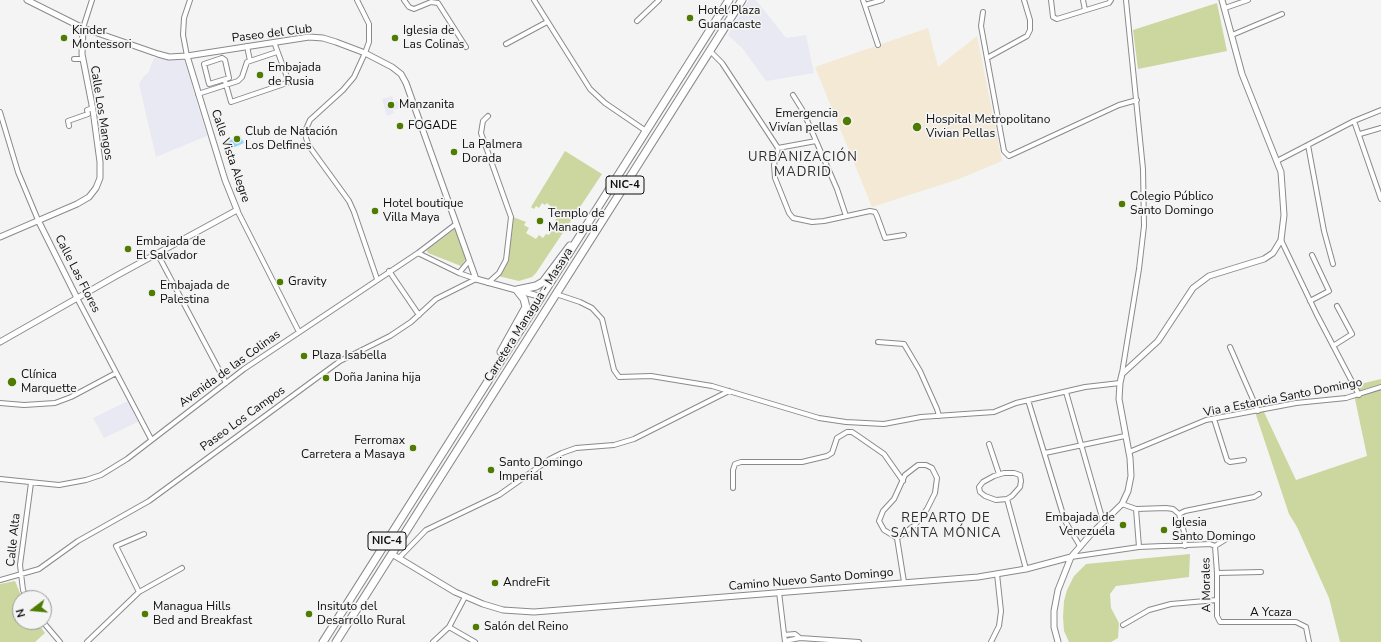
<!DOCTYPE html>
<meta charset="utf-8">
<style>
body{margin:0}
#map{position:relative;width:1381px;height:642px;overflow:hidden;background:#f4f4f5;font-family:"Nunito Sans",sans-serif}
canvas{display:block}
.north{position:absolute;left:12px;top:590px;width:40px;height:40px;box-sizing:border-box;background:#f4f4f5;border:1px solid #989899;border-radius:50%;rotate:254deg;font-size:11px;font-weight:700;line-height:16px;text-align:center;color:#0d0d0e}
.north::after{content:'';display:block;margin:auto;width:14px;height:18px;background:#4e7b00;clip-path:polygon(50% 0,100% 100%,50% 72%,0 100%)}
</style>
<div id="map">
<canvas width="1381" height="642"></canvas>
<div class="north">N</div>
</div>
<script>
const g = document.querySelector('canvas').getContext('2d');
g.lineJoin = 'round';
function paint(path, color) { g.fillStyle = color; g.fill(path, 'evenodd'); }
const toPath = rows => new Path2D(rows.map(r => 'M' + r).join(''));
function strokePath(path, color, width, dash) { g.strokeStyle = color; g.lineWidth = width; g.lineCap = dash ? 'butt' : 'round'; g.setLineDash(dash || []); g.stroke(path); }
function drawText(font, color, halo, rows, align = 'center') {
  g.font = font + ' "Nunito Sans",sans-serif'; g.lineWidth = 3.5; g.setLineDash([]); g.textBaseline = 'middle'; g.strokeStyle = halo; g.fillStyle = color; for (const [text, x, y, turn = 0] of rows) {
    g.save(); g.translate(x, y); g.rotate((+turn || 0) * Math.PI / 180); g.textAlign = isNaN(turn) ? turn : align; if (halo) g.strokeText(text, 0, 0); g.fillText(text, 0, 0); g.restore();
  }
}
paint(toPath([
 [749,0,756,0,786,38,806,35,814,73,766,81,743,49,728,35],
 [154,58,184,60,207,136,156,157,139,84,144,76,148,73],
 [392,96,394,102,398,101,400,108,393,110,394,113,387,116,382,99],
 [128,401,138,422,104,438,93,418]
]), '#e8e9f2');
paint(toPath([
 [928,28,938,67,977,36,1002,161,959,179,872,207,815,67]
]), '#f3e9d4');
paint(toPath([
 [1217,3,1227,51,1138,69,1133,30],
 [565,151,602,174,536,273,532,277,519,281,498,276,505,263,513,217,526,222,524,225,529,228,526,233,536,239,539,235,543,238,546,234,549,235,557,222,555,221,557,217,553,214,555,210,547,203,545,205,542,203,539,208,536,206,534,209,531,207],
 [455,229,459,230,467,257,461,266,428,253,427,250],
 [1381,379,1381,642,1340,642,1329,598,1297,527,1289,514,1255,412,1264,412,1296,480,1367,456,1355,399,1356,385],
 [1190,554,1189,577,1116,586,1110,594,1111,608,1119,623,1118,638,1111,642,1069,642,1064,631,1063,617,1064,601,1067,590,1074,576,1086,564],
 [15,581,22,598,20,598,20,622,37,622,45,633,35,642,0,642,0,584]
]), '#ccd69f');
paint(toPath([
 [240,135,244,143,228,150,224,143]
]), '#8dd8fd');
const minor = toPath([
 [357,0,369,24,369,42,365,53,354,77,343,90,310,120,306,129,306,138,309,146,349,201,354,212,377,279],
 [404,0,409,7,414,9,431,2,438,3,466,47],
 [534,0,590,89,605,103,646,131],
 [863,0,878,45],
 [1051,0,1053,17,1057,19,1109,3,1111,0],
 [1083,0,1085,10],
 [865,5,882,0],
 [1225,8,1248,0],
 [983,12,981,26,1004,151,1009,156,1119,105,1137,100],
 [637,21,659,0],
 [83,28,92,0],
 [1232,35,1282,14],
 [506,44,547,22],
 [247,46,250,61],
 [710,51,722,63,778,148,774,165,775,178,789,213,793,218,812,222,824,221,870,211,875,212,877,216,885,238,904,235],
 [187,56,183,35,184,18,190,0],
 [222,58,225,60,229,78,209,84,204,64,222,58],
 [987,58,1027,36,1030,30,1030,20,1024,0],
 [74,59,83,59],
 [225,81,231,102,287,83,287,77,274,42],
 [198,94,238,81,242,77,247,62,277,52],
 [793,95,803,111,837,189,846,216],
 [0,112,18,172,38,220],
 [488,116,483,121,481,133,511,217,506,260,499,273,488,283],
 [1354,121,1381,199],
 [69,126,68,121,88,114,87,110,93,108],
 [1360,134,1381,128],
 [1308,145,1324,231,1333,264],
 [778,148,816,141],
 [1277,161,1354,121,1381,110],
 [237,210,299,332],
 [1281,240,1317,315,1359,395],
 [157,253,226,383],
 [418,253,459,273,476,279],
 [389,271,419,315],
 [459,273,469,261],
 [556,294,580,302,592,308,602,319,614,370,619,377,651,376,712,386,819,418,846,422,884,424,921,417,994,412,1016,403,1085,387,1120,383],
 [77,298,151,439],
 [1310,301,1329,291,1312,255],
 [878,342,904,344,920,371,937,409,939,416],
 [1333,346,1352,334,1337,306],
 [1230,347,1258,411],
 [1122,373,1139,269,1144,226,1143,169,1126,0],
 [1066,392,1103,521],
 [1028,400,1065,521,1080,546],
 [0,403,24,405,55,403,71,397,116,373],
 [1214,419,1227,460,1230,462,1244,460],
 [989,444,999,474],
 [1129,452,1206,420,1296,403,1346,398,1381,387],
 [1045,453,1125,436],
 [1004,473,1014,473,1020,475,1021,481,1020,487,1012,496,1007,499,996,500,985,496,980,492,979,487,983,482,994,476,1004,473],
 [0,479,59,485,86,480,101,475,127,459,244,369,418,253,456,224],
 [733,488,733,470,735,464,741,462,802,462,827,456,832,453,837,438,847,432,852,432,858,436,884,454,903,481],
 [1007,499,1026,569],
 [1122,504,1136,509,1166,508,1173,509,1179,514,1184,532,1185,546],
 [1136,509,1139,547],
 [1179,514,1185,511,1254,497,1259,494],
 [897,538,915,525,927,509,935,493,937,478,932,468,926,465,918,465,905,475,894,499,883,511,879,521,884,530,897,538,904,582],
 [1215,546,1217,573,1217,616,1220,622,1296,622,1306,627,1309,642],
 [1071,557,1139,547,1210,544,1215,546,1228,538],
 [399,558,426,530,499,495,550,459,562,453,576,448,614,445,634,439,729,391],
 [1217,573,1261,572],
 [0,580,39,569,78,541,149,501,340,361,390,336,411,322,436,299,476,279],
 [139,592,116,546,144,534],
 [779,592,785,642],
 [27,598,23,590,20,565,31,483],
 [43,622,60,642],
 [1123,625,1149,610,1171,604,1217,600],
 [449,627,475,642],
 [784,635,795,634,800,638],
 [785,641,800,638,859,642],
 [87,642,139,592,182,568],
 [433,642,449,627,465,597],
 [991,642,999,626,1001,611,997,574]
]);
const tertiary = toPath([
 [27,0,83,28,158,54,169,57,187,56,309,37,323,38,336,42,365,53,392,67,401,74,406,83,476,279,542,297],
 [38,220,77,298],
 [0,237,77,204,89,197,96,188,100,178,100,162,93,110,82,54,83,28],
 [0,342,116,276,237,210,225,180,187,56],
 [392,554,455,592,483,604,503,610,534,612,978,577,1026,569,1071,557],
 [1058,642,1054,627,1054,611,1058,590,1071,557,1091,534,1122,504,1128,491,1131,476,1130,458,1119,399,1120,383,1122,374,1158,341,1193,288,1209,276,1264,259,1273,253,1281,240,1284,215,1281,172,1242,74,1222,0]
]);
const trunk = toPath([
 [501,352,526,307,524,299,517,290,536,286,543,282,570,246],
 [323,642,729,0],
 [336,642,742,0]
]);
strokePath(minor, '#8a8a8c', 6);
strokePath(tertiary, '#8a8a8c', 7);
strokePath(trunk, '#8a8a8c', 9);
strokePath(minor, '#fff', 4);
strokePath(tertiary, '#fff', 5);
strokePath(trunk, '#fff', 7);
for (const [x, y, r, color] of [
 [690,18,4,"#4e7b00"],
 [64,38,4,"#4e7b00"],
 [395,38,4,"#4e7b00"],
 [260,75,4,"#4e7b00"],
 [391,105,4,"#4e7b00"],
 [847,121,5,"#4e7b00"],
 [400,126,4,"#4e7b00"],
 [917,127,5,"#4e7b00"],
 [237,139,4,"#4e7b00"],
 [454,152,4,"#4e7b00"],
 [1122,204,4,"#4e7b00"],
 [375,211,4,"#4e7b00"],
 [540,221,4,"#4e7b00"],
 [128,249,4,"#4e7b00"],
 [280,282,4,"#4e7b00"],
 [152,293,4,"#4e7b00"],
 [304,356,4,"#4e7b00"],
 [326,378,4,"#4e7b00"],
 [12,382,5,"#4e7b00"],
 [413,448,4,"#4e7b00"],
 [491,470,4,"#4e7b00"],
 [1123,525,4,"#4e7b00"],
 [1164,530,4,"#4e7b00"],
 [495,583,4,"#4e7b00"],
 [145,614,4,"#4e7b00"],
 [309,614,4,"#4e7b00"],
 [476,627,4,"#4e7b00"]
]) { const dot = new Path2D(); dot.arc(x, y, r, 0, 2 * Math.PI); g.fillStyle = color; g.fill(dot); strokePath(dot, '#f4f4f5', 1.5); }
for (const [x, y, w] of [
 [625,185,38],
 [387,541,38]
]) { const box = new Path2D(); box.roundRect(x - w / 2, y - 9, w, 18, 3); g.fillStyle = '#f4f4f5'; g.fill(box); strokePath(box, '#0d0d0e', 1); }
drawText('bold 11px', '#0d0d0e', null, [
 ["NIC-4",625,185],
 ["NIC-4",387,541]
]);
drawText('12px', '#0d0d0e', '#f4f4f5', [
 ["Hotel Plaza",698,11],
 ["Guanacaste",698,25],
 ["Kinder",72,31],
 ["Montessori",72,45],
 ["Iglesia de",403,31],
 ["Las Colinas",403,45],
 ["Embajada",268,68],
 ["de Rusia",268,82],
 ["Manzanita",399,105],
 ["Emergencia",838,114,"right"],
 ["Vivían pellas",838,128,"right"],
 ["Hospital Metropolitano",926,120],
 ["Vivian Pellas",926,134],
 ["FOGADE",408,126],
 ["Club de Natación",245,132],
 ["Los Delfines",245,146],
 ["La Palmera",462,145],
 ["Dorada",462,159],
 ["Colegio Público",1130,197],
 ["Santo Domingo",1130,211],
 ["Hotel boutique",383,204],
 ["Villa Maya",383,218],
 ["Templo de",548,214],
 ["Managua",548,228],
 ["Embajada de",136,242],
 ["El Salvador",136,256],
 ["Gravity",288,282],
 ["Embajada de",160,286],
 ["Palestina",160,300],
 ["Plaza Isabella",312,356],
 ["Clínica",21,375],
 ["Marquette",21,389],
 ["Doña Janina hija",334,378],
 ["Ferromax",405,441,"right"],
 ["Carretera a Masaya",405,455,"right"],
 ["Santo Domingo",499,463],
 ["Imperial",499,477],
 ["Embajada de",1115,518,"right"],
 ["Venezuela",1115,532,"right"],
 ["Iglesia",1172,523],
 ["Santo Domingo",1172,537],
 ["AndreFit",503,583],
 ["Managua Hills",153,607],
 ["Bed and Breakfast",153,621],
 ["Insituto del",317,607],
 ["Desarrollo Rural",317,621],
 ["Salón del Reino",484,627]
], 'left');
drawText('12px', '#0d0d0e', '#f4f4f5', [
 ["Paseo del Club",272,34,-7],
 ["Calle Los Mangos",101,113,81],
 ["Calle Vista Alegre",230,156,71],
 ["Calle Las Flores",77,274,63],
 ["Carretera Managua - Masaya",529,315,-58],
 ["Avenida de las Colinas",230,369,-36],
 ["Via a Estancia Santo Domingo",1283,398,-11],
 ["Paseo Los Campos",243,419,-36],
 ["Calle Alta",14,540,-84],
 ["Camino Nuevo Santo Domingo",811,580,-5],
 ["A Morales",1207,585,-91],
 ["A Ycaza",1271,613]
]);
g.letterSpacing = '1px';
drawText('13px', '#2d2d2e', '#f4f4f5', [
 ["URBANIZACIÓN",803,158],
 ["MADRID",803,173],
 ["REPARTO DE",946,519],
 ["SANTA MÓNICA",946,534]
]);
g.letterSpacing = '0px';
</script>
